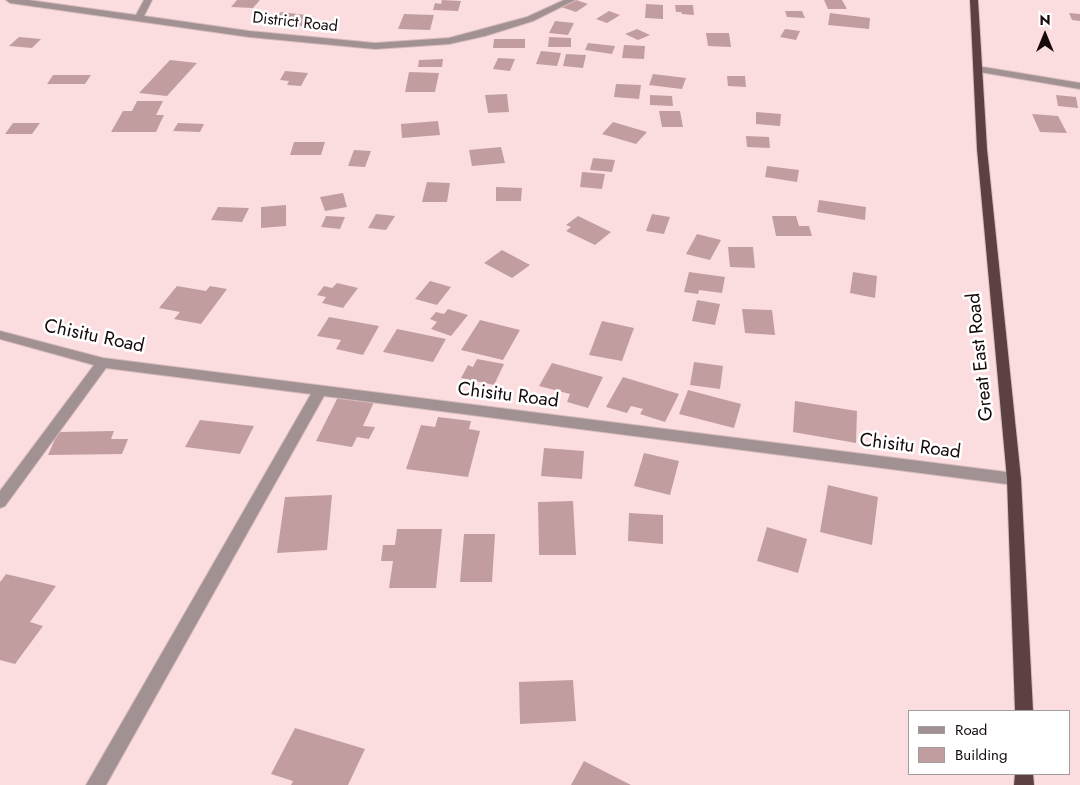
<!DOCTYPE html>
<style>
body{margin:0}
#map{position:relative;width:1080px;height:785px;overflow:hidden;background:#fcdddf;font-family:Jost,sans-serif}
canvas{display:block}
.legend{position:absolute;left:908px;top:710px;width:162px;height:65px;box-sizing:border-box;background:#fff;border:1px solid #a29d9d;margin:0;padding:6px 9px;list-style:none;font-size:15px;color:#160a0b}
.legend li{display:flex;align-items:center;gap:10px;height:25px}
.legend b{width:25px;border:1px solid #a29d9d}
.north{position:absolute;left:1020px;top:10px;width:50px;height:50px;-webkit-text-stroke:4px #fff;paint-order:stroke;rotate:0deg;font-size:14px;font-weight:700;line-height:20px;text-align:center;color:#160a0b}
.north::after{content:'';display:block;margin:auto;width:18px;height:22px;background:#160a0b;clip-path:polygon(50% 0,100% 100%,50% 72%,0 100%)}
</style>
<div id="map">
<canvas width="1080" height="785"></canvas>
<ul class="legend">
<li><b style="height:6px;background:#a19192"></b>Road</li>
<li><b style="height:14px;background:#c19da0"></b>Building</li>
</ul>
<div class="north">N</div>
</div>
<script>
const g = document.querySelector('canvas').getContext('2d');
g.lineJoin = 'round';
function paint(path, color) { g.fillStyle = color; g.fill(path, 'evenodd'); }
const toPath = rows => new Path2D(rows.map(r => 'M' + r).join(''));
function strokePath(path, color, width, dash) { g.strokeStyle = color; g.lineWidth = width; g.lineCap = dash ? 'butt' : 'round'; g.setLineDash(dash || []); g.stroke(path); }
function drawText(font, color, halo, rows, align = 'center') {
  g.font = font + ' Jost,sans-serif'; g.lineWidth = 5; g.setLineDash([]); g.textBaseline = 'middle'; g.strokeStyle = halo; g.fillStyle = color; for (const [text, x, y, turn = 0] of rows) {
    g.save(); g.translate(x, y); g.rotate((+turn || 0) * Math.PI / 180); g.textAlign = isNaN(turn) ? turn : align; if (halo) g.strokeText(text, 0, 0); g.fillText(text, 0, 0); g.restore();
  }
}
paint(toPath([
 [237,0,260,0,253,8,231,7],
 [442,0,461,1,458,11,433,10,435,3,441,4],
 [572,0,576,0,588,4,576,12,561,7],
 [824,0,842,0,847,9,828,9],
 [646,4,663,5,663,19,645,18],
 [675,5,693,5,694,15,682,14,681,12,676,12],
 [609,11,620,15,607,23,596,19],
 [785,11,802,11,805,18,787,17],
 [281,12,314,16,304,26,269,24],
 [830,13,870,18,869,29,828,25],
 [1069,13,1080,14,1080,21,1072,20],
 [404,14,434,15,430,30,398,29],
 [555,21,574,23,568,35,549,33],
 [637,29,650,35,638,40,625,34],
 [785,29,800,31,796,40,780,37],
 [706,33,729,33,731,47,708,46],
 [19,37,41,39,32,48,9,46],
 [549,37,571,38,571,47,548,47],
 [494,39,525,39,525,48,493,48],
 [588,43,615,46,612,54,585,50],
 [624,45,645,46,644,59,622,58],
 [541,51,561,53,557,66,536,64],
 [566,54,586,55,583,68,563,66],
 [498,58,515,59,510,71,493,69],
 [443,59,442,67,418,67,419,60],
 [170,60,197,63,167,96,139,93],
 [285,71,308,73,301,86,287,85,289,81,280,80],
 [409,72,439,73,435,92,405,92],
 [653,74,686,78,682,89,649,85],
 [53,75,91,75,85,84,47,84],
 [727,76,745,76,746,87,728,86],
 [616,84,641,85,639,99,614,97],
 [507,94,509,112,488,113,485,95],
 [650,95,672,96,673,106,650,105],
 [1056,95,1076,97,1078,108,1058,106],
 [137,101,163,101,156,115,164,115,156,132,111,132,123,111,132,111],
 [659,111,680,111,683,127,662,127],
 [756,112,781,114,780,126,756,124],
 [1032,114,1058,116,1067,133,1040,132],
 [438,121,440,135,402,138,401,124],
 [613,122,647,132,636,144,602,134],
 [13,123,40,123,32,134,5,134],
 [178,123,204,124,200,132,173,131],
 [746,136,769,137,770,148,747,147],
 [294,142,325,142,321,155,290,155],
 [501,147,505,163,472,166,469,150],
 [354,150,371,151,365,167,348,166],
 [593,158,615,160,612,172,590,170],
 [767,166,799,170,797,182,765,177],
 [582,172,605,174,602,189,580,187],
 [427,182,450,183,447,202,422,202],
 [496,187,522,188,521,201,496,201],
 [343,193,347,207,325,211,320,197],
 [819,200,866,207,865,220,817,212],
 [286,205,286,226,261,228,261,207],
 [218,207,249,208,242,222,211,220],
 [376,214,395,216,386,230,368,228],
 [652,214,670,217,664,234,646,231],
 [326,216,345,217,340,229,321,227],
 [578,216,611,232,595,245,566,231,571,227,566,225],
 [772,216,796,216,799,226,809,226,812,236,776,236],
 [697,234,721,240,710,260,686,254],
 [728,247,753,247,755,268,730,267],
 [502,250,530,265,512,278,484,263],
 [689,272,725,277,722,293,699,290,698,294,684,292],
 [853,272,877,276,875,298,850,293],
 [430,281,451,287,437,305,415,299],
 [337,283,358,288,343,308,322,303,326,297,317,295,324,286,332,288],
 [177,286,206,291,210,286,227,289,201,324,174,319,180,312,159,308],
 [697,300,720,304,715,325,692,321],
 [448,309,468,315,451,336,431,329,437,322,430,319,436,312,444,314],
 [742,309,772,310,775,335,745,333],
 [329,317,379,326,363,355,336,349,341,340,317,336],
 [480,320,520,330,503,360,461,350],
 [602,321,634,328,622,361,589,355],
 [397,329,446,339,433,362,383,352],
 [477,359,504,364,494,385,461,378,468,365,473,367],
 [694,362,723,366,720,389,690,385],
 [552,363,603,377,588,408,567,402,570,394,539,386],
 [623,377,679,394,665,422,640,414,643,409,631,406,627,413,606,407],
 [688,390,741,404,734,428,679,414],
 [338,397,374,402,363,426,375,427,369,439,357,437,352,447,316,441],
 [795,401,857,411,856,443,793,432],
 [438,417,471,421,469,429,480,431,468,477,406,469,421,425,435,427],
 [200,420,254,426,240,454,185,447],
 [114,431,111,439,128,439,122,454,48,455,58,432],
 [544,448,584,451,582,479,541,476],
 [644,453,679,461,670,495,634,486],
 [828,485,878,497,872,545,820,532],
 [332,495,327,550,277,553,285,497],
 [573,501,576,555,539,555,538,502],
 [629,513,663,515,663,544,628,541],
 [767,527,807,539,798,573,757,561],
 [397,529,442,529,436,588,389,588,393,561,381,561,383,545,395,545],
 [464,534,495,534,492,582,460,582],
 [6,574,56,586,30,622,43,626,15,664,0,660,0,582],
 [573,680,576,721,520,724,519,682],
 [295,728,365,749,348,785,291,785,293,781,271,774],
 [584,761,631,785,571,785]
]), '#c19da0');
const minor = toPath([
 [6,0,28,0,136,15,144,0,152,0,144,16,249,31,375,43,449,38,527,17,564,0,575,0,533,21,485,36,449,44,375,49,249,37,10,3,6,0],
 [977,66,1080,83,1080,89,974,71,974,67,977,66],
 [0,331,103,358,1014,473,1019,475,1021,479,1019,483,1014,485,324,396,106,785,86,785,311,394,106,368,5,506,0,508,0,491,94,365,0,339,0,331]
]);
const trunk = toPath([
 [970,0,978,0,987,149,1021,479,1033,711,1015,711,1007,479,977,149,970,0],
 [1015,774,1033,774,1034,785,1014,785,1015,774]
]);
strokePath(minor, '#d7bbbd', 2);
strokePath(trunk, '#d7bbbd', 2);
paint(minor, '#a19192');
paint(trunk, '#5c4042');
drawText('16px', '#160a0b', '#fff', [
 ["District Road",295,23,6]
]);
drawText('19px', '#160a0b', '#fff', [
 ["Chisitu Road",94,337,12],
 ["Great East Road",981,357,-96],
 ["Chisitu Road",508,396,7],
 ["Chisitu Road",910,447,7]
]);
</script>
